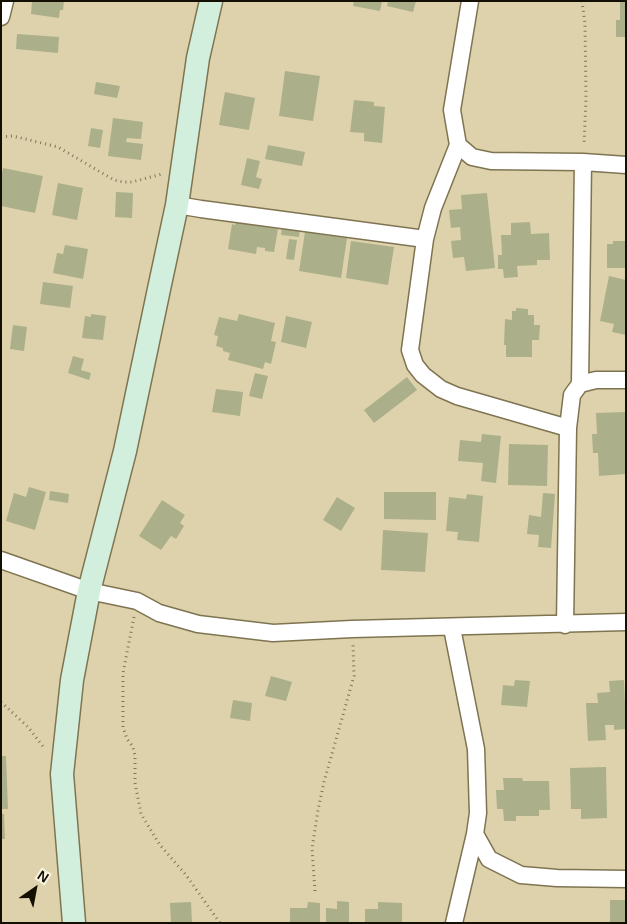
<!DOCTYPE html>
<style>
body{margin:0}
#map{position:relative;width:627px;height:924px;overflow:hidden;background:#ded2ac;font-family:Helvetica,sans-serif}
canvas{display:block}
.frame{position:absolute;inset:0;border:2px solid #130f03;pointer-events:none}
.north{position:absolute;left:10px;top:864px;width:50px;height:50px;-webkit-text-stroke:4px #f9f3e0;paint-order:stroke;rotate:33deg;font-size:14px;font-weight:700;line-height:20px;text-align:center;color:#130f03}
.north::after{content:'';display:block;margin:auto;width:18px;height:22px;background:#130f03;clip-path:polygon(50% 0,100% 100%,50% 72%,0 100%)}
</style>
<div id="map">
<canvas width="627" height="924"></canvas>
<div class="frame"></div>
<div class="north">N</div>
</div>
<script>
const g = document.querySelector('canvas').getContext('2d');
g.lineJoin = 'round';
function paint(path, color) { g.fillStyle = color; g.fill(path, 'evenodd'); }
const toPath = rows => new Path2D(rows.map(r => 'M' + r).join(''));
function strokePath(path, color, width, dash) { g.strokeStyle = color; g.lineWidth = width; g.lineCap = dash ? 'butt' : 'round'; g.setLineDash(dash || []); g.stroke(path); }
paint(toPath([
 [32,1,64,1,63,10,60,10,59,18,31,14],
 [354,1,382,1,380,11,353,6],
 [388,1,416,1,413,12,387,6],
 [620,1,626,1,626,37,616,37,616,20,620,20],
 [17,34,59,37,58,53,16,49],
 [285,71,320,76,313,121,279,116],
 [96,82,120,86,117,98,94,94],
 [225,92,255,98,249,130,219,125],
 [354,100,374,102,374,106,385,107,382,143,364,141,364,133,350,132],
 [113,118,143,122,141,139,127,138,126,142,143,144,141,160,108,156],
 [91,128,103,130,100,148,88,146],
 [268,145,305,152,302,166,265,159],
 [247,158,260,161,256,177,262,179,259,189,241,185],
 [3,168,43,176,35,213,1,206,1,178],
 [58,183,83,188,77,220,52,215],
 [116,192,133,193,132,218,115,217],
 [487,193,495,268,466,271,464,257,453,258,451,241,461,240,460,227,451,228,449,210,462,209,461,195],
 [236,222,278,229,274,252,265,251,265,248,257,247,256,254,228,249,232,224,235,225],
 [530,222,531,234,549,233,550,260,537,260,537,265,517,266,518,277,504,278,503,269,498,269,498,255,502,255,501,235,511,235,511,223],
 [282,226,300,228,299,237,281,235],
 [305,232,347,238,341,278,299,271],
 [289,239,297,240,294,260,286,259],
 [351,241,394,247,388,285,346,278],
 [613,241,626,241,626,268,607,268,607,244,613,244],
 [65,245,88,249,83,279,53,273,57,253,63,254],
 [609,276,626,280,626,335,612,332,614,324,600,321],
 [43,282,73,286,70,308,40,304],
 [516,308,528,309,528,315,534,315,534,325,540,325,539,340,532,340,532,357,506,357,506,345,504,345,505,319,512,320,512,311,516,311],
 [91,314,106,316,103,340,82,338,85,316,91,317],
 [239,314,275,323,271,341,276,342,271,364,265,362,263,369,228,360,230,353,223,351,223,348,216,346,218,336,214,335,219,317,237,321],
 [286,316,312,322,306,348,281,342],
 [13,325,27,327,24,351,10,349],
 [73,356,84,359,81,370,91,373,89,380,68,373],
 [255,373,268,376,262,399,249,396],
 [407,377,417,390,374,423,364,410],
 [216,389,243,392,240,416,212,412],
 [626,412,626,474,599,476,598,453,593,453,592,434,597,434,596,413],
 [482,434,501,436,496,483,481,481,483,463,458,461,460,440,481,442],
 [509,444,548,445,547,486,508,485],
 [29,487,46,492,35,530,6,521,14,493,26,497],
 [50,491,69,494,68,503,49,500],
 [384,492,436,492,436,520,384,519],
 [543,493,555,494,551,548,538,547,539,535,527,534,529,515,541,517],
 [467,494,483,496,479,542,457,540,458,532,446,531,449,497,466,499],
 [337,497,355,508,341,531,323,520],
 [162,500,185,515,180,523,184,526,176,539,171,536,161,550,139,536],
 [383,530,428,533,425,572,381,570],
 [271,676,292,682,286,701,265,696],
 [515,680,530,681,527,707,501,705,503,685,514,686],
 [624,680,626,729,614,730,614,725,605,725,606,740,588,741,586,703,598,703,597,693,610,692,609,681],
 [233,700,252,703,250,721,230,718],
 [1,756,6,756,8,809,1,809],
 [606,767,607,818,581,819,581,809,571,809,570,768],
 [503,778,522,778,523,781,549,781,550,810,539,810,539,816,516,816,516,821,504,821,503,809,497,809,496,790,504,790],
 [1,814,4,814,5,839,1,839],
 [610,900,626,900,626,923,610,923],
 [337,901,349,902,349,923,326,923,326,908,337,909],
 [191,902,192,923,171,923,170,903],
 [308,902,320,903,320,923,290,923,290,908,307,908],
 [378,902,402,903,402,923,365,923,365,909,378,909]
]), '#abb08a');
const street = toPath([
 [470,1,452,110,458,145,472,157,491,161,583,162,626,165],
 [1,17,5,1],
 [458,145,433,208,425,239,410,350,415,365,423,375,441,389,457,396,568,428],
 [177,205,201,209,425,239],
 [580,384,583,162],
 [1,560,89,591,137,601,159,613,198,624,273,633,352,629,626,622],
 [565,625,568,428,572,395,580,384,596,380,626,380],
 [452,628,476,749,478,813,475,834,489,859,521,875,557,878,626,879],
 [454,923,475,834]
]);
const secondary = toPath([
 [74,923,62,774,72,680,89,591,125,451,159,289,177,205,198,58,211,1]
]);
strokePath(street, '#7f7451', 19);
strokePath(secondary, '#7f7451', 25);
strokePath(toPath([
 [582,1,585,24,586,99,584,145],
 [1,137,13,136,58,147,114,180,123,182,132,182,162,174],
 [134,617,123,673,123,727,127,739,133,747,135,756,135,783,141,814,160,845,186,875,220,923],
 [1,702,28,727,45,749],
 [315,891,312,849,318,810,324,782,354,676,353,645]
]), '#7e765c', 3, [1, 4]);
strokePath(street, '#fff', 16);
strokePath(secondary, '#d2eedc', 22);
</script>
